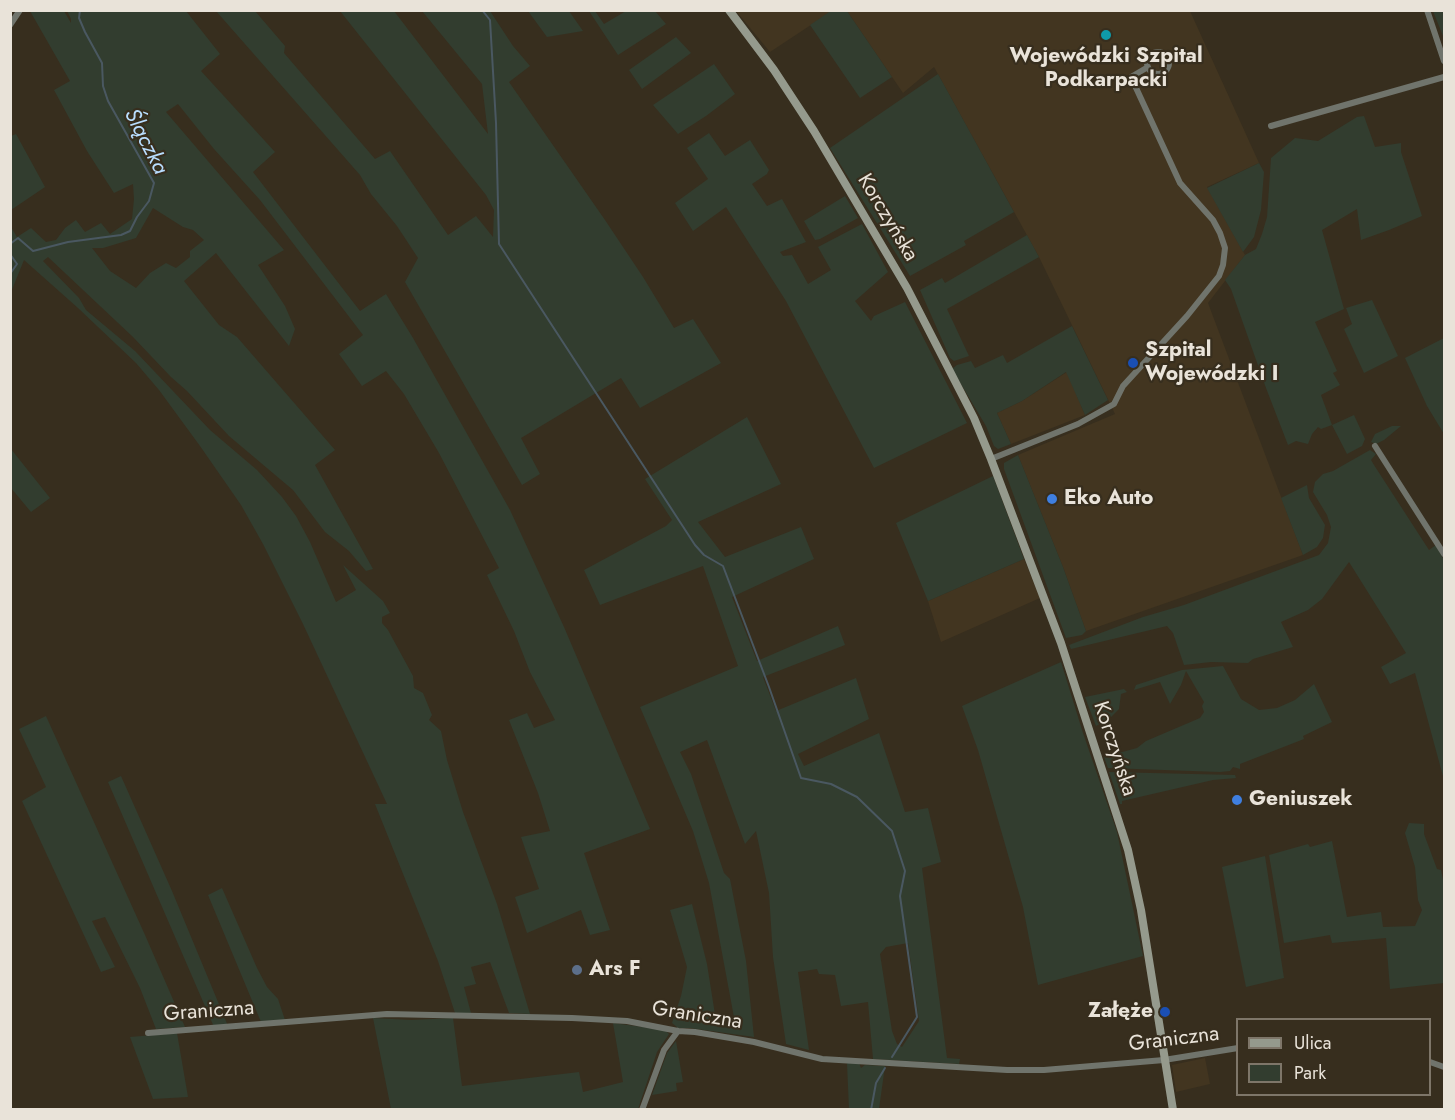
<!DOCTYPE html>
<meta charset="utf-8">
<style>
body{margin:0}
#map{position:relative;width:1455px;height:1120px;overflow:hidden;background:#372e1e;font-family:Jost,sans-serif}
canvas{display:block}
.frame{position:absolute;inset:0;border:12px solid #e9e3d9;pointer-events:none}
.legend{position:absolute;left:1236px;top:1018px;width:195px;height:78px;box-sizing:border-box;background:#372e1e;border:2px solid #7e7669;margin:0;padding:8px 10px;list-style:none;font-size:18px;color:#e9e3d9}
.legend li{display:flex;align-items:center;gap:12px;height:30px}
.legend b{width:30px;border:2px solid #7e7669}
</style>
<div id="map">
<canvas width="1455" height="1120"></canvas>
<div class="frame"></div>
<ul class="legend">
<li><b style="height:8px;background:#959a8d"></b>Ulica</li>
<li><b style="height:16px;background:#323d2f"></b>Park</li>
</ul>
</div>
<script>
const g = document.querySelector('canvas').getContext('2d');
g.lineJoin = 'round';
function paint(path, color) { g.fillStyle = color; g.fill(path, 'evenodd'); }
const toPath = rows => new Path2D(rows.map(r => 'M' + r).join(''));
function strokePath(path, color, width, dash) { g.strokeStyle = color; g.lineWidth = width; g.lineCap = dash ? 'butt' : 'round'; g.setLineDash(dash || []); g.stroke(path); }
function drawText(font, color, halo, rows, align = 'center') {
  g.font = font + ' Jost,sans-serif'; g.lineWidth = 4.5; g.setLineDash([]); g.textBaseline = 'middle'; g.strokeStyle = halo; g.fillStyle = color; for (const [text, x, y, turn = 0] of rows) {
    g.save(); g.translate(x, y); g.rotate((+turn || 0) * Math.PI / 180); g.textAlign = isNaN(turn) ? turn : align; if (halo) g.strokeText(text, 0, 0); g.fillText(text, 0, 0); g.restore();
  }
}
paint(toPath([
 [736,11,832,11,770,52],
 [847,11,1190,11,1259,163,1207,187,1245,255,1208,303,1303,555,1086,631,1063,567,1018,455,1115,414,1039,257,934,67,903,93],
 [1067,372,1085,415,1011,444,997,413,1022,401],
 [1024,559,1040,598,941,642,928,601],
 [1205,1058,1210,1084,1176,1092,1172,1065]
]), '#423520');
paint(toPath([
 [832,10,847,11,892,77,860,98,810,25],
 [30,11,64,11,71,23,71,19,67,11,186,11,220,54,201,71,275,152,253,172,360,311,386,294,413,338,510,510,564,627,650,829,584,853,610,930,590,935,581,910,527,933,515,897,539,889,521,837,550,831,538,793,509,720,527,713,534,728,555,720,530,672,514,631,487,575,499,568,439,453,404,394,386,371,362,386,339,354,363,335,260,200,214,149,178,104,166,112,284,250,258,265,285,306,295,329,289,346,216,253,184,281,219,325,237,337,335,450,315,465,373,569,366,571,349,551,325,532,293,490,229,436,187,391,171,377,133,337,48,257,43,261,79,298,86,310,135,351,210,430,257,470,282,497,296,516,310,542,336,602,356,590,343,565,383,601,390,613,382,617,382,623,388,630,413,676,414,688,423,693,432,715,429,720,441,731,447,760,463,812,497,904,530,1014,509,1013,490,962,471,967,476,984,464,987,471,1013,455,1013,438,961,375,804,387,804,303,624,263,544,241,505,200,446,159,390,136,363,78,308,24,260,11,292,11,227,17,237,31,228,46,242,56,240,65,228,76,220,85,232,101,223,110,234,132,219,134,199,133,184,114,193,87,151,54,90,70,81],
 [153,208,183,227,193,230,204,240,190,251,190,257,176,268,166,263,150,273,136,288,110,271,92,248,103,248,136,238],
 [216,11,255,11,285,46,284,53,375,159,390,151,448,235,476,216,493,237,494,210,486,195,340,11,394,11,488,134,482,84,422,11,490,11,513,46,530,66,509,82,605,220,643,277,674,328,693,319,721,363,640,408,621,378,521,438,540,474,522,485,405,282,418,258,397,226,371,194,360,175],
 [528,11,569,11,583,31,547,37],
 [589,11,595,11,604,24,626,11,655,11,666,24,618,55],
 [1433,11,1444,11,1444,40,1443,36],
 [676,37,691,53,642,89,629,70],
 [714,64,735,94,706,116,678,134,653,105],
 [938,74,1014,212,964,241,966,245,910,276,830,148],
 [1364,116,1375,147,1401,143,1401,152,1422,216,1389,230,1361,240,1357,209,1322,230,1344,309,1315,322,1337,371,1333,373,1340,385,1321,395,1332,425,1354,415,1365,439,1362,446,1347,454,1332,425,1321,429,1318,427,1312,434,1308,444,1296,441,1288,445,1266,388,1231,289,1225,280,1245,255,1256,249,1262,234,1267,217,1271,158,1295,138,1318,141,1357,117],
 [709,133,725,156,750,140,769,170,767,174,752,184,767,206,782,199,806,242,780,252,783,256,792,255,808,284,831,270,818,247,862,224,888,272,855,301,871,321,874,316,905,302,967,423,874,468,786,301,726,207,693,231,675,203,708,179,687,148],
 [16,134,45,187,11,210,11,136],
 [1259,163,1264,172,1261,210,1254,237,1243,252,1207,188],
 [845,196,858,218,820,239,815,240,804,221],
 [1027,235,1039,257,947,309,969,356,954,361,950,358,920,290,942,278,945,283],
 [1372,300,1398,356,1364,373,1344,329,1352,324,1346,308],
 [1072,326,1108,400,1085,415,1066,372,1022,401,997,413,1011,444,998,449,994,446,986,426,952,369,957,365,971,361,975,368,1003,355,1007,363],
 [1444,338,1444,434,1427,406,1405,358],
 [747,417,781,484,698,522,725,557,801,527,814,559,732,597,757,661,838,626,845,645,763,677,776,711,856,678,869,719,798,754,804,766,879,733,905,812,928,808,941,862,922,868,947,1058,960,1059,959,1064,873,1059,868,1002,841,1006,835,975,819,974,817,969,798,972,809,1050,786,1044,773,957,769,893,756,831,745,844,707,740,680,752,691,774,724,873,730,879,746,961,754,1037,690,1028,678,1028,672,1023,681,996,687,967,670,910,692,904,707,964,717,1027,736,1028,709,883,693,831,640,707,738,666,703,566,600,605,584,570,666,526,672,520,645,479],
 [908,943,919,1021,902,1047,897,1044,892,1031,880,954,886,947],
 [1392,426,1401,426,1384,440,1376,444,1371,442,1375,434],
 [11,449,50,498,31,512,11,488],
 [1370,450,1376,454,1371,460,1374,465,1429,550,1436,545,1444,560,1444,780,1415,673,1390,684,1381,667,1406,653,1349,562,1322,599,1308,610,1281,622,1293,647,1253,659,1248,663,1211,662,1184,665,1173,633,1167,626,1071,649,1069,645,1143,617,1184,605,1319,555,1328,543,1331,527,1327,515,1313,492,1315,482,1323,474,1333,471],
 [1018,455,1063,567,1086,631,1082,635,1066,638,1004,469,1004,463],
 [993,476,1024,559,928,601,896,523],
 [1307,485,1309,498,1325,525,1323,538,1317,547,1303,555,1281,498],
 [1061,662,1083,733,1117,832,1143,956,1038,985,1023,907,978,750,962,706],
 [1223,666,1241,699,1259,710,1277,708,1295,700,1314,684,1332,722,1303,736,1304,739,1240,764,1240,769,1233,767,1230,771,1220,772,1108,768,1104,757,1137,748,1146,741,1200,718,1204,712,1202,706,1204,702,1186,671,1181,685,1170,704,1160,682,1134,690,1136,685,1182,670],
 [1124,689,1127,692,1121,694,1119,709,1109,719,1096,726,1085,697],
 [46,716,145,935,185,1027,156,1029,140,988,105,917,92,921,115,967,101,972,22,801,46,787,19,729],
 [1109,772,1235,775,1236,778,1213,780,1122,801,1122,804,1120,804],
 [121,776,172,891,228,1026,214,1027,108,782],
 [1409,823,1424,824,1424,834,1437,869,1441,870,1444,885,1444,983,1390,989,1386,938,1332,943,1330,935,1284,943,1269,855,1308,844,1310,847,1332,841,1347,917,1381,912,1383,927,1415,926,1422,910,1418,900,1415,867,1405,833],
 [1265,856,1284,978,1246,987,1222,867],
 [222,888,257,968,267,987,278,999,285,1020,261,1022,208,895],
 [373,1018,411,1020,453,1018,462,1086,579,1072,583,1092,623,1082,613,1023,665,1030,669,1034,657,1052,638,1109,391,1109],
 [177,1033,188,1097,153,1099,130,1037],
 [676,1041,683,1082,676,1083,677,1091,652,1095,667,1053],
 [847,1063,859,1063,861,1068,865,1065,885,1066,879,1109,849,1109]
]), '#323d2f');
strokePath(toPath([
 [482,10,490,20,496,123,499,244,695,545,704,555,723,566,769,687,801,778,831,784,857,797,892,831,905,871,900,896,917,1017,892,1057],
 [10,244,18,238,33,251,68,242,121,235,130,231,137,217,149,201,154,183,108,101,103,86,102,63,85,32,79,18,80,10],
 [10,254,17,264,10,274],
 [871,1110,876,1083,885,1068]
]), '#4a5861', 2);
strokePath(toPath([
 [1427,10,1444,61],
 [10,25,20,10],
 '1147 63a11 11 0 1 1 22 0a11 11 0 1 1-22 0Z',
 [1271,126,1444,77],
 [1375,446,1444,554],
 [991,459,1078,424,1114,404,1123,386,1187,316,1219,276,1223,265,1225,248,1220,233,1213,220,1180,183,1131,77,1148,67],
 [148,1033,387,1014,572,1018,627,1021,678,1031,695,1032,754,1042,822,1059,1007,1070,1044,1070,1164,1060,1238,1048],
 [1430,1062,1444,1067],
 [642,1110,664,1050,678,1031]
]), '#70746c', 6);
strokePath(toPath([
 [729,10,774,70,814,131,907,288,974,418,991,459,1061,643,1128,850,1141,910,1173,1110]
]), '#959a8d', 8);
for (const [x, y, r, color] of [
 [1106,35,6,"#0f9aa8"],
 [1133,363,6,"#1a4fb4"],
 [1052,499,6,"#3f7fe0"],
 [1237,800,6,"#3f7fe0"],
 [577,970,6,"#5c6f8a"],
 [1165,1012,6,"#1a4fb4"]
]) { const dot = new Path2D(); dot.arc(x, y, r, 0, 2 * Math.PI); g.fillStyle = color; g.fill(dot); strokePath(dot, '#372e1e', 2); }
drawText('bold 21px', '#e9e3d9', '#372e1e', [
 ["Wojewódzki Szpital",1106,57,"center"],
 ["Podkarpacki",1106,81,"center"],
 ["Szpital",1145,351],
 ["Wojewódzki I",1145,375],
 ["Eko Auto",1064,499],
 ["Geniuszek",1249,800],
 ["Ars F",589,970],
 ["Załęże",1153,1012,"right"]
], 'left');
drawText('21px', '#e9e3d9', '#372e1e', [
 ["Korczyńska",887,218,59],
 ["Korczyńska",1114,749,72],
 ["Graniczna",209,1012,-4],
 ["Graniczna",697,1016,9],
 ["Graniczna",1174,1040,-7]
]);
drawText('italic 22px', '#b8ddfe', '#372e1e', [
 ["Ślączka",145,142,63]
]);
</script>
